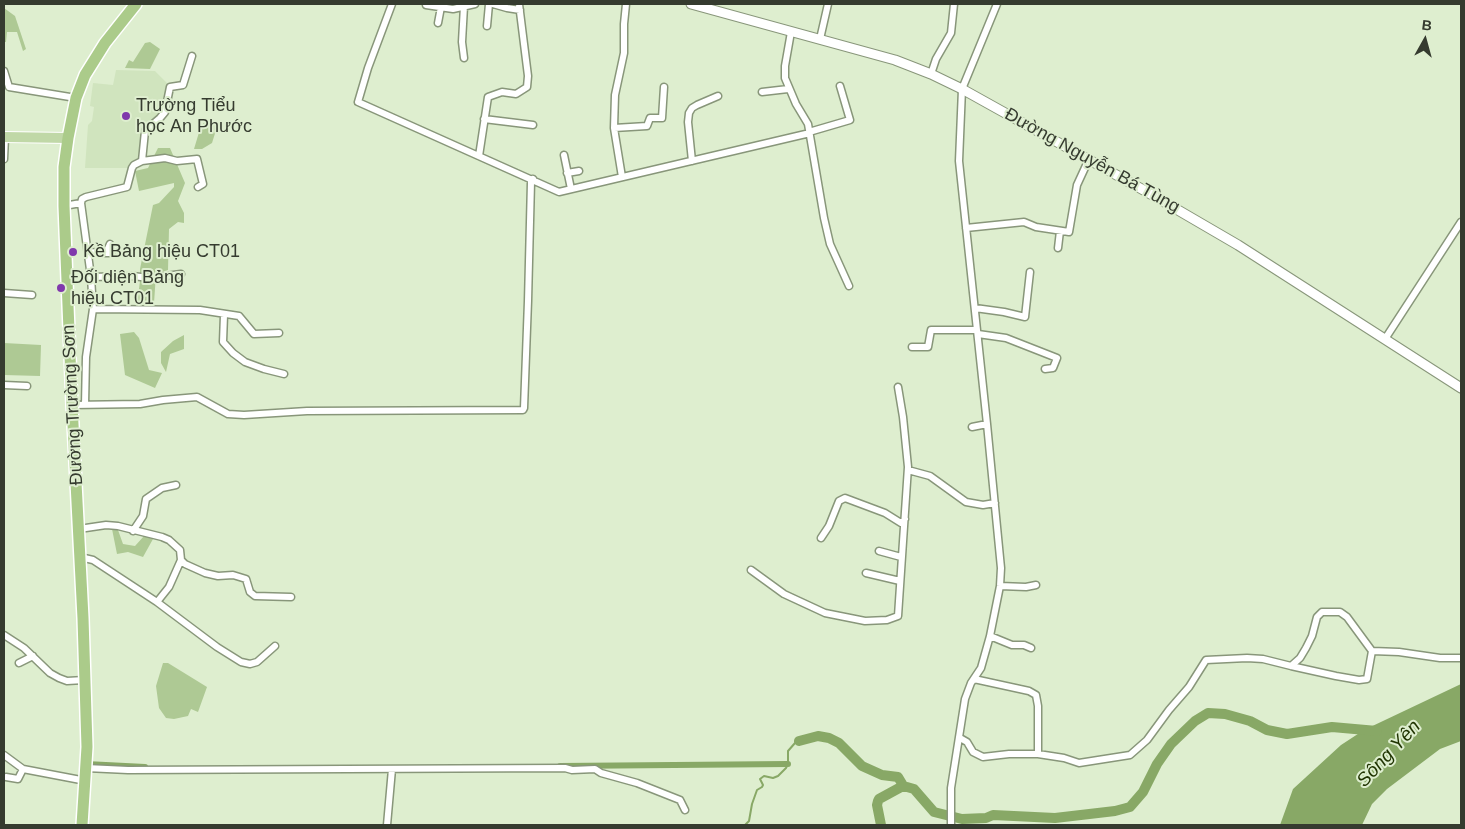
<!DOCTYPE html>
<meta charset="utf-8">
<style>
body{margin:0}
#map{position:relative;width:1465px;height:829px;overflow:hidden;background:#deeecf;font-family:Helvetica,sans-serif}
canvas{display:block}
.frame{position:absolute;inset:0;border:5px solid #353b2f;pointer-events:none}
.north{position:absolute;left:1400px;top:15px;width:50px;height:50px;-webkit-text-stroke:4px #deeecf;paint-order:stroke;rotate:7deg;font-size:14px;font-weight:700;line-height:20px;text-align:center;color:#353b2f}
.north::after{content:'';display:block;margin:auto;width:18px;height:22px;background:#353b2f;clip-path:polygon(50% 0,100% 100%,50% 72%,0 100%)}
</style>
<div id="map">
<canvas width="1465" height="829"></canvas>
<div class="frame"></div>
<div class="north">B</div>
</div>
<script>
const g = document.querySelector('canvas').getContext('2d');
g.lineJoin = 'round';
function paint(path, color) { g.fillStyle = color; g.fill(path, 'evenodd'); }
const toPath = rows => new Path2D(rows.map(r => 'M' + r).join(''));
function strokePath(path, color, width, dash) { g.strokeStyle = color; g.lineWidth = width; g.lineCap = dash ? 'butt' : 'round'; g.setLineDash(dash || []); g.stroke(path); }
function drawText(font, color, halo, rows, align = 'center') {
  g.font = font + ' Helvetica,sans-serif'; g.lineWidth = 4; g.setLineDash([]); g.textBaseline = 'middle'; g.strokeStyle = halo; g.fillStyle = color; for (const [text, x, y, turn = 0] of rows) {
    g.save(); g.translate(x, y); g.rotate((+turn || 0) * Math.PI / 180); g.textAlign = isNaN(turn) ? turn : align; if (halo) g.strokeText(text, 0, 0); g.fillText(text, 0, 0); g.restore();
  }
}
paint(toPath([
 [116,70,155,71,168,84,168,103,167,107,144,131,141,160,131,168,85,168,88,125,92,121,94,107,90,106,93,83,113,85]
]), '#d0e4be');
paint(toPath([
 [4,8,15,16,26,49,23,51,17,32,7,32,6,42,4,42],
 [150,42,160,49,150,69,125,68,129,60,133,62,145,43],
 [206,119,217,127,212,143,202,149,194,149,200,129],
 [158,148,170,148,185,183,178,201,184,213,184,223,178,222,169,229,168,270,156,274,154,303,137,305,140,281,140,269,153,205,159,203,174,187,174,183,139,191,135,171,148,168],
 [134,332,139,338,149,370,162,373,155,388,125,375,120,334],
 [184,335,184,349,170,354,166,372,161,363,161,352,173,341],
 [4,343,41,345,40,376,4,375],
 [112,529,118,530,123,544,135,546,144,536,153,539,143,557,128,552,117,554],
 [163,663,168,663,207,687,198,712,191,709,188,716,174,719,166,718,159,708,156,686]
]), '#aec994');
paint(toPath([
 [1461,684,1461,741,1440,749,1387,789,1372,804,1362,825,1280,825,1293,789,1341,745,1364,730]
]), '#88a866');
strokePath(toPath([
 [745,825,749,821,752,804,757,790,762,787,763,785,760,779,764,776,773,778,778,776,786,768,788,764,788,751,795,743,799,741]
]), '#88a866', 2);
strokePath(toPath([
 [86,764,145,767],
 [560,766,788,764]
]), '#88a866', 6);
strokePath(toPath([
 [799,741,818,736,829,738,839,743,862,766,882,775,898,777,904,787],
 [881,825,877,805,878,801,879,799,901,787,907,787,914,789,934,812,962,819,986,818,993,815,1055,818,1115,811,1130,807,1143,792,1157,764,1171,744,1195,721,1208,713,1225,714,1250,721,1267,730,1287,734,1332,727,1377,731]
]), '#88a866', 10);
const minor = toPath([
 [392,4,368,68,358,102,559,192,810,133],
 [493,4,507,8,520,10],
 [426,5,453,9,475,4],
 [438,23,441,7],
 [487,26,489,4],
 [791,32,785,66,785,78,796,104,808,124,824,218,830,244,849,286],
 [820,39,828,4],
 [464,58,462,42,464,6],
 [4,71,9,87,76,98],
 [931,74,936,59,951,33,954,4],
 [762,92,788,89],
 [484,119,533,125],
 [614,128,647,126,650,118,662,118,664,87],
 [809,132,850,120,840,86],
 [564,155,571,189],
 [479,156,488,97,502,92,516,94,527,87,528,76,519,4],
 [4,159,5,137],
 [142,161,145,131,160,118,165,112,170,87,183,85,192,56],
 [692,161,688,122,689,113,692,108,697,105,718,96],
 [567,173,579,171],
 [622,177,614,128,615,95,624,53,624,24,626,4],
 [81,203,91,277,93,309,86,357,85,405],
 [64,206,81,203,82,199,86,197,127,187,132,168,134,165,142,161,165,158,177,161,197,159,203,184,198,187],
 [966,228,1024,222,1036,227,1069,232,1077,185,1089,159],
 [1058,248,1060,231],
 [88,252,106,253,110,244],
 [106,253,111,253,114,248],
 [91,277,132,276,150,278,181,274],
 [4,293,32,295],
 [975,308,1004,312,1025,317,1030,272],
 [93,309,200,310,239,316,254,334,279,333],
 [224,315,223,342,233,353,245,362,264,369,284,374],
 [978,334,1006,338,1057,358,1053,368,1045,369],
 [1385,339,1461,222],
 [912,347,928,347,931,330,977,330],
 [4,385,27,386],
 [72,405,140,404,163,400,197,397,228,414,244,415,307,411,523,410,524,408,528,301,531,182,533,179],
 [972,427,987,424],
 [908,470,930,476,966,502,983,505,995,503],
 [79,529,106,525,118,526,162,537,169,540,180,550,181,560],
 [133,531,143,516,146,499,162,488,176,485],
 [821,538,829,526,839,501,845,498,885,513,901,523,905,519],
 [879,551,901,557],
 [80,557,93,560,157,602,169,587,181,560,185,564,205,573,218,576,233,575,246,579,250,592,255,596,291,597],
 [751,570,784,594,825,613,865,621,887,620,898,616,908,467,903,417,898,387],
 [866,573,900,581],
 [1000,586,1026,587,1036,585],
 [157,602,217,647,241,662,250,664,257,662,275,646],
 [4,635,24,648,50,673,59,678,67,681,84,680],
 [990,636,1012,645,1024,645,1031,648],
 [1372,651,1399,652,1440,658,1461,658],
 [19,663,33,656],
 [974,679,1029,691,1036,695,1038,706,1038,754],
 [960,738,967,742,973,752,983,757,1009,754,1038,754,1064,758,1079,763,1130,755,1147,740,1169,710,1189,687,1206,660,1247,658,1263,659,1291,666,1336,676,1359,680,1367,679,1372,651,1347,617,1340,612,1322,612,1317,617,1312,636,1306,648,1300,658,1291,666],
 [4,755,23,769,86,781],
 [86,768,128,770,565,768,572,770,595,769,601,773,637,783,680,800,685,810],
 [6,777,18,779,23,769],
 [387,825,392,769],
 [951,825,951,788,965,699,971,683,981,668,990,636,1000,586,1001,568,987,424,959,161,962,89,997,4]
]);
const secondary = toPath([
 [691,4,895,60,931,74,962,89,1147,192,1238,245,1461,388]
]);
const primary = toPath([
 [4,137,68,138]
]);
const trunk = toPath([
 [82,825,87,747,83,618,72,405,64,206,64,167,68,138,76,98,85,75,105,43,136,4]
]);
strokePath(minor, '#88967a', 9);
strokePath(secondary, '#88967a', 11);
strokePath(primary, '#fff', 12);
strokePath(trunk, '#fff', 14);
strokePath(minor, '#fff', 6);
strokePath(secondary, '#fff', 9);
strokePath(primary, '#c0d8a7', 10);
strokePath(trunk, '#abcb8a', 11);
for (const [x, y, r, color] of [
 [126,116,5,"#8039ac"],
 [73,252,5,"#8039ac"],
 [61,288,5,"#8039ac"]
]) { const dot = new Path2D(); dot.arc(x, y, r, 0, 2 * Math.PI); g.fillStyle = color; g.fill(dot); strokePath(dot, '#deeecf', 2); }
drawText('18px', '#353b2f', '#deeecf', [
 ["Trường Tiểu",136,106],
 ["học An Phước",136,127],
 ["Kề Bảng hiệu CT01",83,252],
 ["Đối diện Bảng",71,278],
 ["hiệu CT01",71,299]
], 'left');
drawText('18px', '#353b2f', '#deeecf', [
 ["Đường Nguyễn Bá Tùng",1092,161,29],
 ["Đường Trường Sơn",73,405,-93]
]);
drawText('italic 19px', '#1f3301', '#deeecf', [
 ["Sông Yên",1389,754,-47]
]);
</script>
